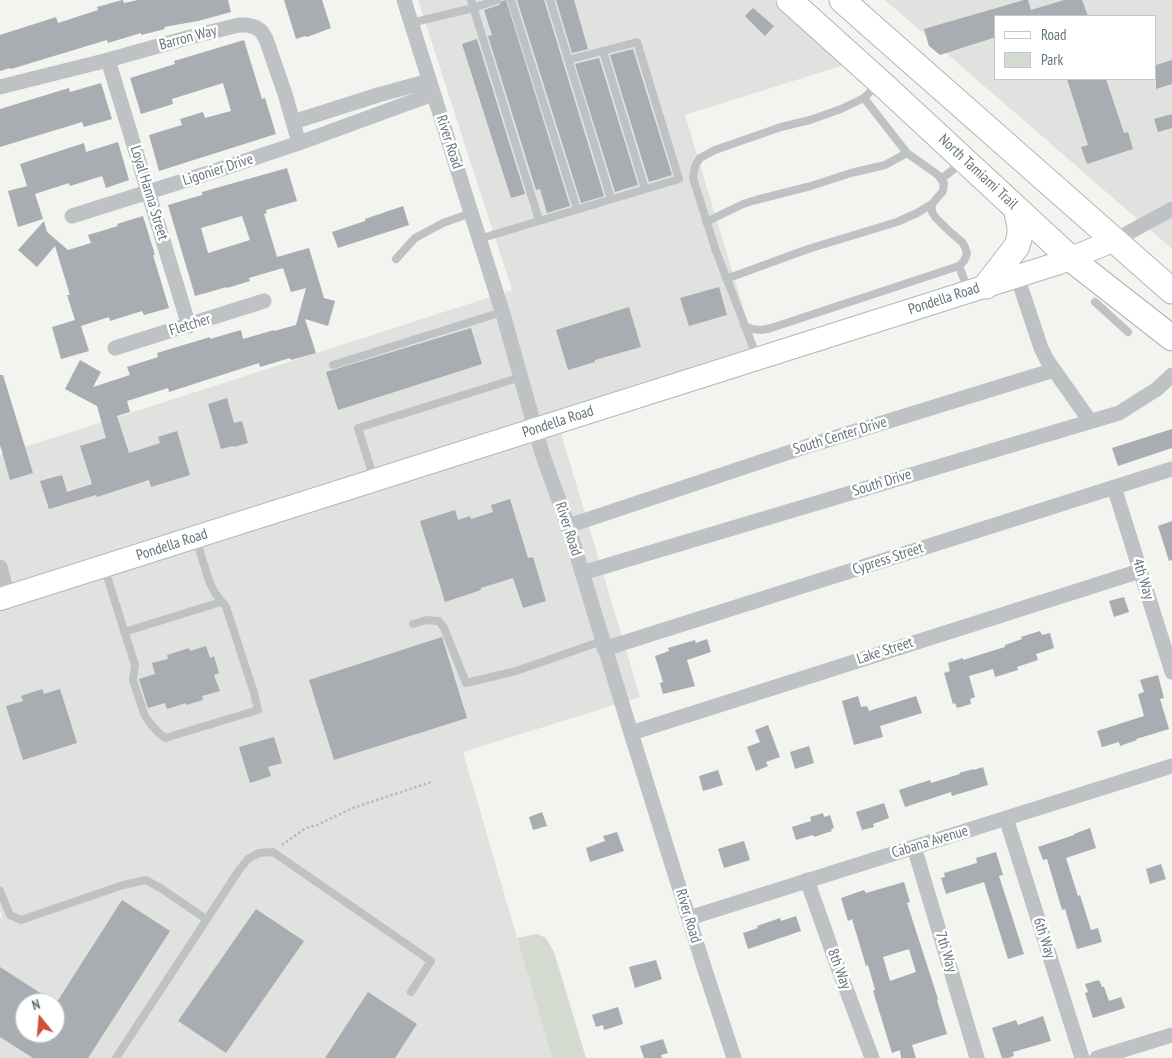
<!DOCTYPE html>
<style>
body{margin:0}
#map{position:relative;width:1172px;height:1058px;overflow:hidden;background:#f3f3f0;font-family:"PT Sans Narrow",sans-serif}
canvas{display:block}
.legend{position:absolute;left:994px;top:15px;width:162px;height:65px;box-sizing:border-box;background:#fff;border:1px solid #c2c7cb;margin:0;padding:6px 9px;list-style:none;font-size:15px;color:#66747d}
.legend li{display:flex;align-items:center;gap:10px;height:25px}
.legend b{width:25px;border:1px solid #c2c7cb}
.north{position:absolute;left:15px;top:993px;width:50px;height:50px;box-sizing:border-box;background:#fff;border:1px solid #c2c7cb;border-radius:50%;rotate:343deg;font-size:14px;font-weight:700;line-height:20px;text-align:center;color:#66747d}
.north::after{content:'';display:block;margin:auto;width:18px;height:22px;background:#ce5035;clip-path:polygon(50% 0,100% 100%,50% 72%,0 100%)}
</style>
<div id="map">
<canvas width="1172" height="1058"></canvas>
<ul class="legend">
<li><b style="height:6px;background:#fff"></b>Road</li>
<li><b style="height:14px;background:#d5dad1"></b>Park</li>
</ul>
<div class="north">N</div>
</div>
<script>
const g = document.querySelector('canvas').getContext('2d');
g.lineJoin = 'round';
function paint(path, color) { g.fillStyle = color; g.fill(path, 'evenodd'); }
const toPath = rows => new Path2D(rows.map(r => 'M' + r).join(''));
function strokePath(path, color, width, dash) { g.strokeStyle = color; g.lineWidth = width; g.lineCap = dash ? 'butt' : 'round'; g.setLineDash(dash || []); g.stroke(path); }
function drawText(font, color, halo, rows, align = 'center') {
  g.font = font + ' "PT Sans Narrow",sans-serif'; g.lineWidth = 5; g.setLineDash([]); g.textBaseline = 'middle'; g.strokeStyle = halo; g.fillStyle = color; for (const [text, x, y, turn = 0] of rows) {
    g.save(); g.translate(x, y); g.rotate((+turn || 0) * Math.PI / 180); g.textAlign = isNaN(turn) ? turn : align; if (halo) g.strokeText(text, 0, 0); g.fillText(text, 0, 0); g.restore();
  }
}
paint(toPath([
 [418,0,773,0,847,64,685,115,756,350,0,591,0,455,512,290],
 [885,0,1172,0,1172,249],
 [996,16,1156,16,1156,79,996,79],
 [560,430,640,697,463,752,552,1058,0,1058,0,919,2,916,0,911,0,608],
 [25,1003,55,1003,55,1033,25,1033]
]), '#e1e2e0');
paint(toPath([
 [537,934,546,938,554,952,586,1058,552,1058,517,938]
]), '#d5dad1');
paint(toPath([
 [122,0,123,0,124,3,138,0,228,0,231,12,198,21,164,27,165,29,141,35,141,33,108,43,107,40,11,69,10,68,0,71,0,35,56,17,58,23,98,10,97,7],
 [284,0,322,0,331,28,307,37,305,36,296,39],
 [506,0,570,206,547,213,540,189,536,190,488,36,492,35,484,10,499,5,502,1],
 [517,0,544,0,604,196,581,203],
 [556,0,574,0,588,49,572,53],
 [1024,0,1028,0,1031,10,1064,0,1082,0,1088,16,996,16,996,37,940,55,929,46,924,29],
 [753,8,774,26,765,36,745,16],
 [477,39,525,194,511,198,462,44],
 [244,40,262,99,265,98,276,134,159,171,149,135,182,125,180,119,203,112,205,118,231,111,223,83,172,99,173,104,141,114,130,78,175,64,174,61],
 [633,49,672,175,649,182,610,55],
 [599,58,638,185,615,192,575,64],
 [1172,60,1172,84,1156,89,1156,65],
 [1067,79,1106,79,1124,133,1128,132,1133,149,1087,164,1081,147,1088,145],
 [101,83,112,119,84,127,82,122,0,147,0,109,69,88,70,92],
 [1172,114,1172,128,1158,132,1154,119],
 [118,142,129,180,106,188,102,176,70,186,69,183,35,194,43,219,18,227,8,191,27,186,20,164,84,143,86,152],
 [287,168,297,201,266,210,267,213,264,214,277,257,309,248,324,298,335,301,328,326,305,319,316,353,291,360,290,358,260,367,259,363,169,392,168,388,127,401,130,412,117,416,129,453,160,443,158,437,177,431,190,475,151,487,149,480,97,497,96,495,49,509,40,481,62,475,67,492,92,484,80,446,106,438,97,406,65,389,80,360,101,372,93,387,130,375,127,367,158,357,157,353,210,337,210,339,241,330,243,339,274,330,274,331,296,325,306,288,291,292,283,268,249,278,250,281,227,288,227,287,195,296,168,205,202,195,202,192],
 [242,216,250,240,208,253,201,228],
 [403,206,409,225,338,248,332,232,365,221,365,219],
 [143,216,155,255,153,255,169,308,144,315,142,311,110,321,109,317,81,326,89,351,61,359,52,327,75,320,67,295,70,295,55,246,37,267,18,250,44,221,47,232,68,250,91,243,88,235,118,226,117,224],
 [719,287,727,315,689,326,680,298],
 [629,307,641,347,595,360,595,362,568,370,556,330],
 [471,328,482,364,338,410,326,372],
 [0,375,3,375,33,473,10,480,0,445],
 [227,398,234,423,242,421,248,443,234,447,233,446,221,449,208,404],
 [1172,429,1172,448,1118,466,1112,448],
 [510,499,528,558,533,557,546,601,523,608,513,578,481,588,481,590,445,602,420,521,455,510,458,520,470,516,471,519,493,512,491,505],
 [1172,521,1172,560,1169,561,1158,526],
 [1124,597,1129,612,1114,617,1109,601],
 [1040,631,1042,635,1050,633,1054,648,1036,654,1038,660,1017,667,1018,670,995,677,993,669,969,676,975,697,970,699,971,704,957,708,955,703,953,704,944,673,950,671,948,663,963,658,963,660,1005,647,1005,645,1022,639,1021,637],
 [442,637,467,718,334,760,309,680],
 [707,639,711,652,687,660,695,686,663,694,660,683,663,682,655,656,669,651,668,648,695,640,696,643],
 [206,646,210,658,214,656,219,673,214,675,220,691,202,696,203,700,186,705,186,703,167,709,165,703,148,708,139,679,155,674,152,663,168,659,167,655,189,648,190,651],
 [1158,675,1164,698,1160,699,1169,729,1136,739,1137,740,1120,746,1119,742,1102,747,1097,731,1144,716,1138,694,1144,692,1140,680],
 [42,689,44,694,60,689,77,743,23,760,6,706,23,701,21,696],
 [858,696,861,707,867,706,869,711,916,696,922,713,880,726,883,737,854,745,842,701],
 [768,725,780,757,766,762,768,766,756,771,747,747,760,742,755,730],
 [274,737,282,763,268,767,271,776,250,783,239,747],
 [809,746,814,763,795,769,790,752],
 [983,767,988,785,952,796,951,792,905,807,899,790,930,780,931,783,960,774,959,773,974,769,974,770],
 [718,770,723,785,703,791,699,776],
 [884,803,889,818,873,824,874,827,862,830,856,812],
 [542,812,547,826,533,830,529,817],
 [823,813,824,817,830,815,834,828,831,829,832,831,814,837,813,835,796,840,792,827,811,821,810,817],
 [1090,828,1096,848,1066,858,1078,896,1080,895,1091,930,1098,928,1102,942,1077,949,1065,909,1062,910,1047,859,1043,860,1038,847,1074,835,1074,834],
 [617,832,624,851,590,862,586,848,605,841,603,836],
 [744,841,750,860,724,868,718,849],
 [996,852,1003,875,999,876,1024,954,1008,959,984,882,946,894,941,878,945,877,944,873,977,863,976,858],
 [1161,864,1166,879,1150,884,1146,869],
 [904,882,910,902,907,903,938,999,937,1000,947,1034,912,1045,916,1058,901,1058,900,1050,892,1053,873,991,875,990,868,965,866,966,852,919,848,921,841,898,864,890,866,893],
 [909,949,916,972,890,981,883,957],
 [122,900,170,931,88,1058,33,1058,0,1037,0,967,56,1003,25,1003,25,1033,55,1033,55,1005],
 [256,909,304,941,226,1053,178,1021],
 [796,916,801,931,748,949,743,933,758,928,757,926,780,918,781,921],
 [656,960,662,979,635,988,629,967],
 [1099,980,1102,987,1104,987,1109,1001,1121,997,1125,1008,1093,1018,1085,993,1088,992,1085,984],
 [368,992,417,1024,395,1058,325,1058],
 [618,1007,623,1024,604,1030,603,1025,596,1027,592,1015],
 [1043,1016,1051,1041,1013,1052,1014,1056,1008,1058,1002,1058,992,1028,1016,1020,1018,1025],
 [663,1039,668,1053,661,1055,662,1058,644,1058,640,1046]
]), '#a8adb1');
const secondary = toPath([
 [0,599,1059,263,1115,240]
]);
const primary = toPath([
 [789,0,880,82,1071,259,1172,338],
 [842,0,1172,291],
 [986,286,1017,246,1020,235,1020,227,1016,208]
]);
strokePath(secondary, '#b1b6b9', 24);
strokePath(primary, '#b0b4b7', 27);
strokePath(toPath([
 [282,845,306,828,317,825,353,808,431,782]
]), '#b8bbbc', 2.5, [2.5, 2.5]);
strokePath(toPath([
 [471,0,539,220],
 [511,0,577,209],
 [550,0,611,199],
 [411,23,473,8,497,0],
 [603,51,645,189],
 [941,179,963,162],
 [706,222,743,204,756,200,811,186,851,173,885,165,907,153],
 [479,239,679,179,637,42,568,60],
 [396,259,415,238,443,223,471,213],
 [959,266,968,290],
 [726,279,808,249,897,222,917,213,932,204,943,191,944,183,938,175,907,153,864,98],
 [1095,302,1128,332],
 [744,325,752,329,762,330,771,328,959,266,964,261,967,254,965,247,962,242,949,231,936,218,932,212,932,204],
 [757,357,716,251,693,178,695,166,700,158,715,150,781,127,810,120,841,109,864,98,878,84],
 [333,365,502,312],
 [374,479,358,428,521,377],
 [104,567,135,665,133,680,144,714,149,722,158,732,165,738,258,710,254,693,226,607,215,593,209,581,196,539],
 [413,624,426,620,439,621,444,628,466,683,516,671,602,641],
 [124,632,221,602],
 [0,891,10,915,21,920,123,885,146,880,162,889,206,919],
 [116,1058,239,870,248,859,259,853,273,852,431,961,411,992]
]), '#bfc2c4', 8);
strokePath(toPath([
 [404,0,503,314,542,453,568,526,631,733,704,967,734,1058],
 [108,60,189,326],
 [0,87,108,60,194,36,239,25,247,25,255,27,261,31,266,39,285,94,299,143],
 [293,122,378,95,429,81],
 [72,216,218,170,299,143,433,94],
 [1115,240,1172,209],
 [1017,276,1041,348,1047,360,1090,421],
 [115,348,264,301],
 [1114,487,1172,672],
 [568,526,811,445,1054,370],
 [0,567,8,597],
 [582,573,1119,413,1157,389,1172,375],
 [604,649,1172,469],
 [631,733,1140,571],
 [1006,818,1082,1058],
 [914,847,977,1058],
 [807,880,836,962,872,1058],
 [689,918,1172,766],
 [1097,1058,1172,1035]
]), '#bfc2c4', 15);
strokePath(secondary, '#fff', 22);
strokePath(primary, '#fff', 25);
drawText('15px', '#66747d', '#fff', [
 ["Barron Way",188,38,-15],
 ["River Road",449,142,72],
 ["Ligonier Drive",218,170,-18],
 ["North Tamiami Trail",978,172,43],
 ["Loyal Hanna Street",149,193,73],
 ["Pondella Road",944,299,-18],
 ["Fletcher",190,325,-17],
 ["Pondella Road",558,422,-18],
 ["South Center Drive",840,436,-17],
 ["South Drive",882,483,-17],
 ["River Road",568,529,72],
 ["Pondella Road",172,545,-18],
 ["Cypress Street",888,559,-18],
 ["4th Way",1143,579,73],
 ["Lake Street",885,651,-18],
 ["Cabana Avenue",930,842,-17],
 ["River Road",688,916,73],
 ["6th Way",1044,938,72],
 ["7th Way",946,952,73],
 ["8th Way",839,969,70]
]);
</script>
